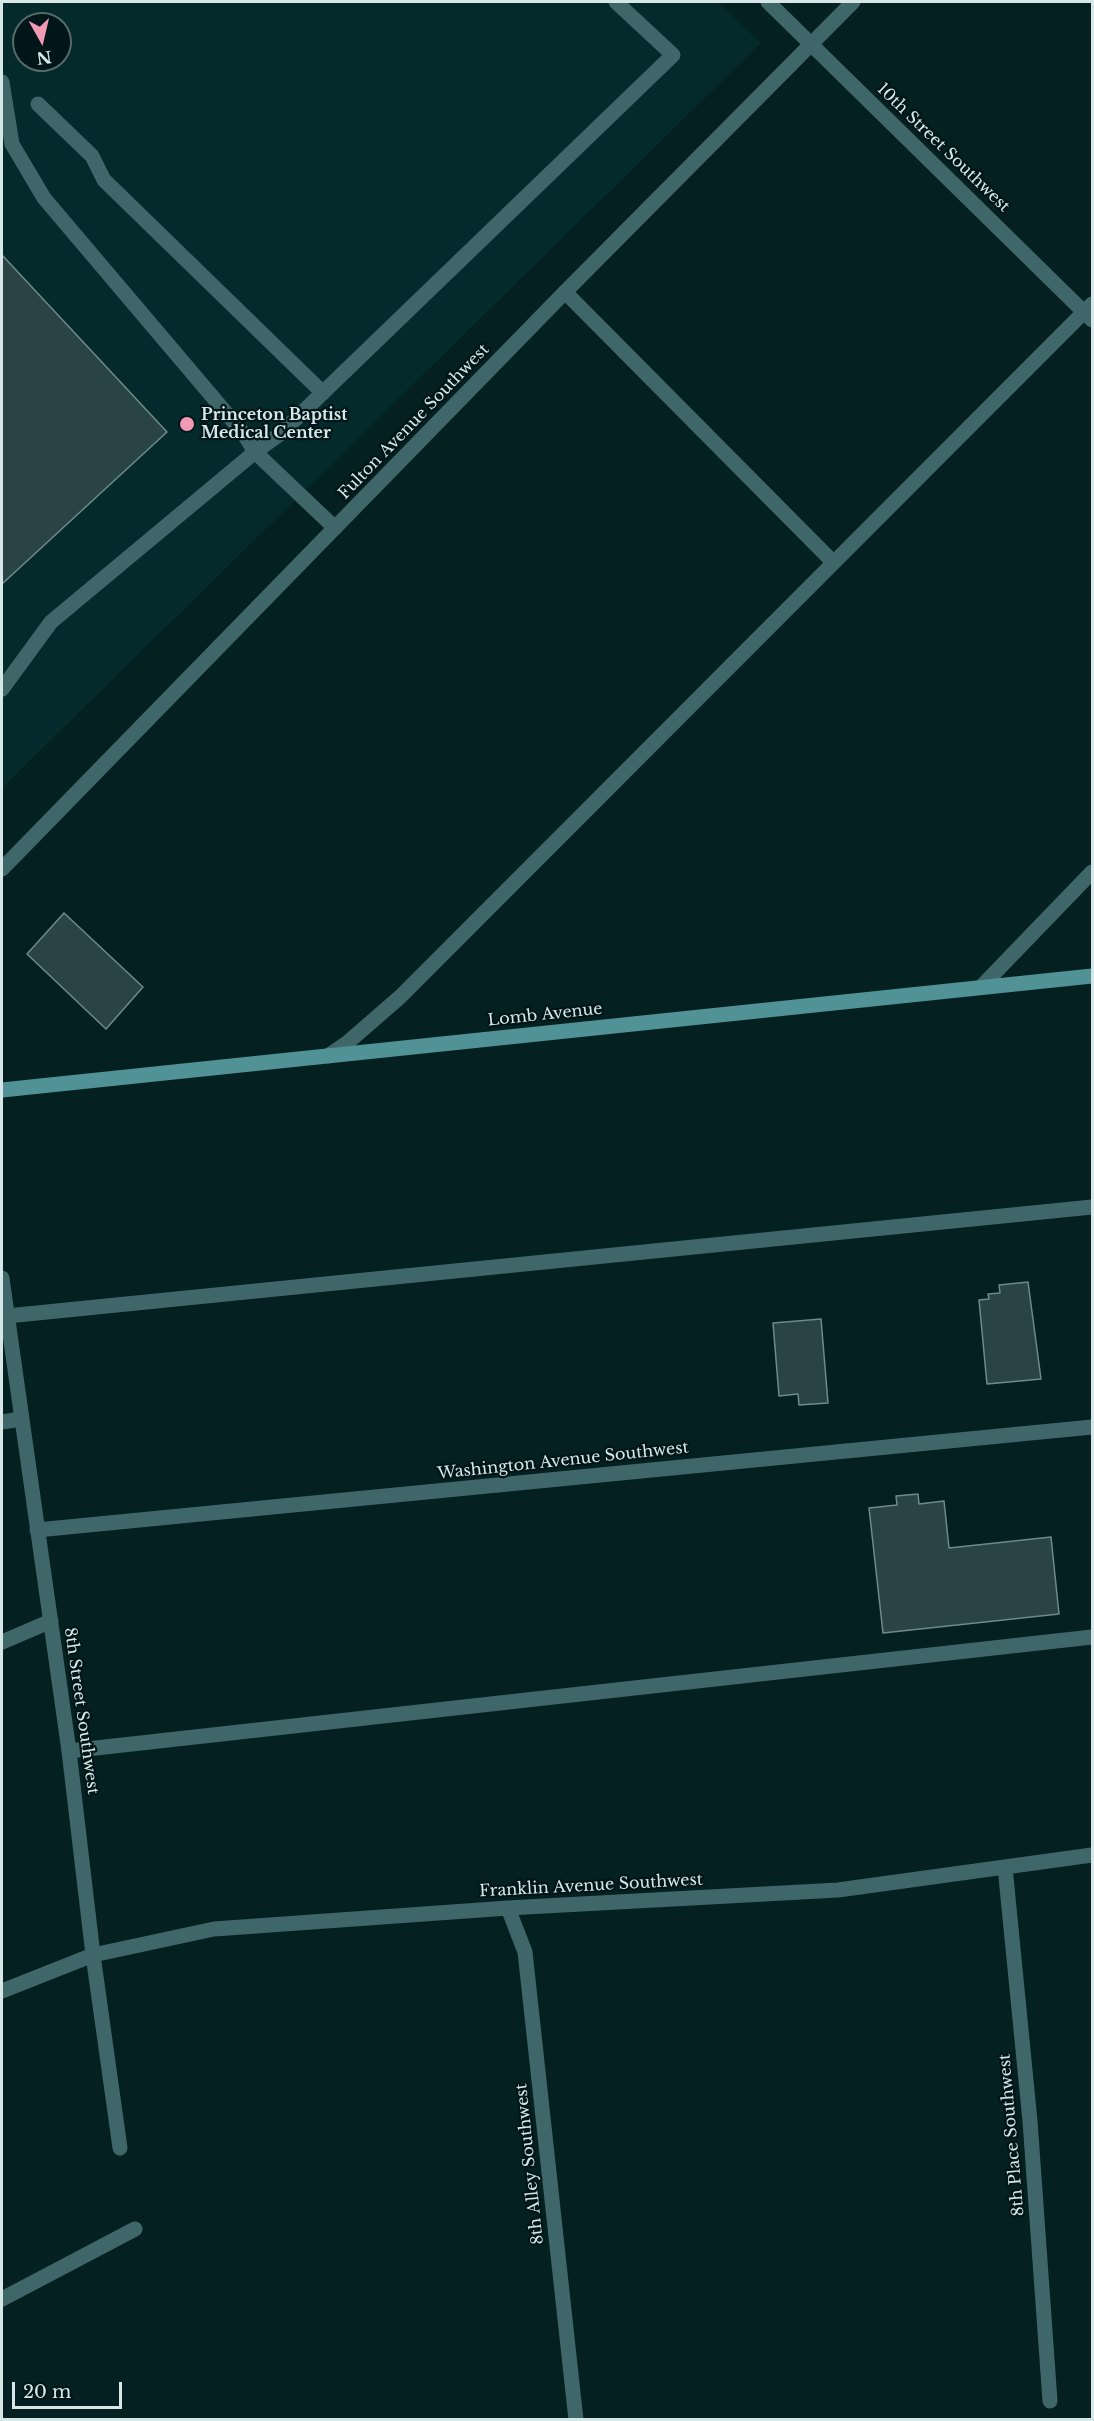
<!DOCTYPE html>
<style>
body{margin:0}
#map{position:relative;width:1094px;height:2421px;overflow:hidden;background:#052021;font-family:"Libre Baskerville",serif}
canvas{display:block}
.frame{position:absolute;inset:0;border:3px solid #d7e7e7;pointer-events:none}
.north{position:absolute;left:12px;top:12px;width:60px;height:60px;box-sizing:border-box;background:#001618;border:2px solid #566a6b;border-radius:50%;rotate:172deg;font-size:16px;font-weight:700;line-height:24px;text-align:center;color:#d7e7e7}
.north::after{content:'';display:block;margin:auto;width:21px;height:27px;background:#f19ab4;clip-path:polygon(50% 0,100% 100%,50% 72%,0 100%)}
.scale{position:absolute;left:12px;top:2382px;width:110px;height:27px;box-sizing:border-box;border:3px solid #d7e7e7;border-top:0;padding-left:8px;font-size:18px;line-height:21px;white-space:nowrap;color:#d7e7e7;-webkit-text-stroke:4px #001618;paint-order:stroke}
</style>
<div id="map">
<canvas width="1094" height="2421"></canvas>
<div class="frame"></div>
<div class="north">N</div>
<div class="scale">20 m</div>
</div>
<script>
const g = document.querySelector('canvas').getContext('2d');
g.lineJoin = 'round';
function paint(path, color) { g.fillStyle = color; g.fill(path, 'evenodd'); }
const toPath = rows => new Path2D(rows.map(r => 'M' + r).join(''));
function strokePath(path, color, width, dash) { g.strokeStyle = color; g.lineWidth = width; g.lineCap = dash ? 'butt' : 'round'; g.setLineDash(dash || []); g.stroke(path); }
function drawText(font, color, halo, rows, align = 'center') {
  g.font = font + ' "Libre Baskerville",serif'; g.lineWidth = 4.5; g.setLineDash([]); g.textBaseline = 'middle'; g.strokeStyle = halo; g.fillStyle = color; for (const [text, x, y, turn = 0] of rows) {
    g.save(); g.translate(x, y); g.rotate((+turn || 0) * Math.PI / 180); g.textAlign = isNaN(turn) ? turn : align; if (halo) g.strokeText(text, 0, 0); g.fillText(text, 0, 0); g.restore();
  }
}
paint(toPath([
 [2,2,718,2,761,43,2,788],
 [24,24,60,24,60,60,24,60]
]), '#042a2c');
const building = toPath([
 [2,255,167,432,2,584,2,255],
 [64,913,143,987,106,1029,27,954,64,913],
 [1028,1282,1041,1379,987,1384,979,1300,989,1299,988,1294,1000,1293,999,1285,1028,1282],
 [821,1319,828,1403,799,1405,798,1394,779,1396,773,1323,821,1319],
 [918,1494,919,1504,944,1501,949,1548,1051,1537,1059,1614,883,1633,869,1508,897,1505,896,1496,918,1494]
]);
paint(building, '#2a4446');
strokePath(building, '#6e8b8c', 1.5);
strokePath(toPath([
 [2,82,12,144,44,198,244,434,255,452,335,528],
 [38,104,92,156,104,180,323,393],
 [565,292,833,562],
 [2,689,51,622,255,452,280,434,673,55,616,2],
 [328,1056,347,1043,400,997,1092,304],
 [7,1316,1092,1207],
 [2,1422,21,1419],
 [69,1751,1092,1637],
 [2,2299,135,2229]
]), '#3f6769', 15);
strokePath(toPath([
 [768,2,1092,320],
 [2,869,565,292,853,2],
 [981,987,1092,872],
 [2,1278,69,1751,93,1955,120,2148],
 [37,1530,1092,1427],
 [2,1642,51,1621],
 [1005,1867,1030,2121,1050,2401],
 [508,1908,525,1952,576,2420],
 [2,1991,93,1955,214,1929,508,1908,838,1890,1092,1855]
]), '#3f6769', 15);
strokePath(toPath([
 [2,1090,1092,976]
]), '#509295', 15);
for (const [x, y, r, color] of [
 [187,424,8,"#f19ab4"]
]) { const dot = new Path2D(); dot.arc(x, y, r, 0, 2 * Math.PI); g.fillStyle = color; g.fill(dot); strokePath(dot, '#001618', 2); }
drawText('16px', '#d7e7e7', '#001618', [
 ["10th Street Southwest",943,148,44],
 ["Fulton Avenue Southwest",414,422,-46],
 ["Lomb Avenue",545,1015,-6],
 ["Washington Avenue Southwest",563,1461,-6],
 ["8th Street Southwest",81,1711,82],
 ["Franklin Avenue Southwest",591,1886,-3],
 ["8th Place Southwest",1012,2135,-95],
 ["8th Alley Southwest",530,2164,-96]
]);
drawText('bold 16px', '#d7e7e7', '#001618', [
 ["Princeton Baptist",201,415],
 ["Medical Center",201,433]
], 'left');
</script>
